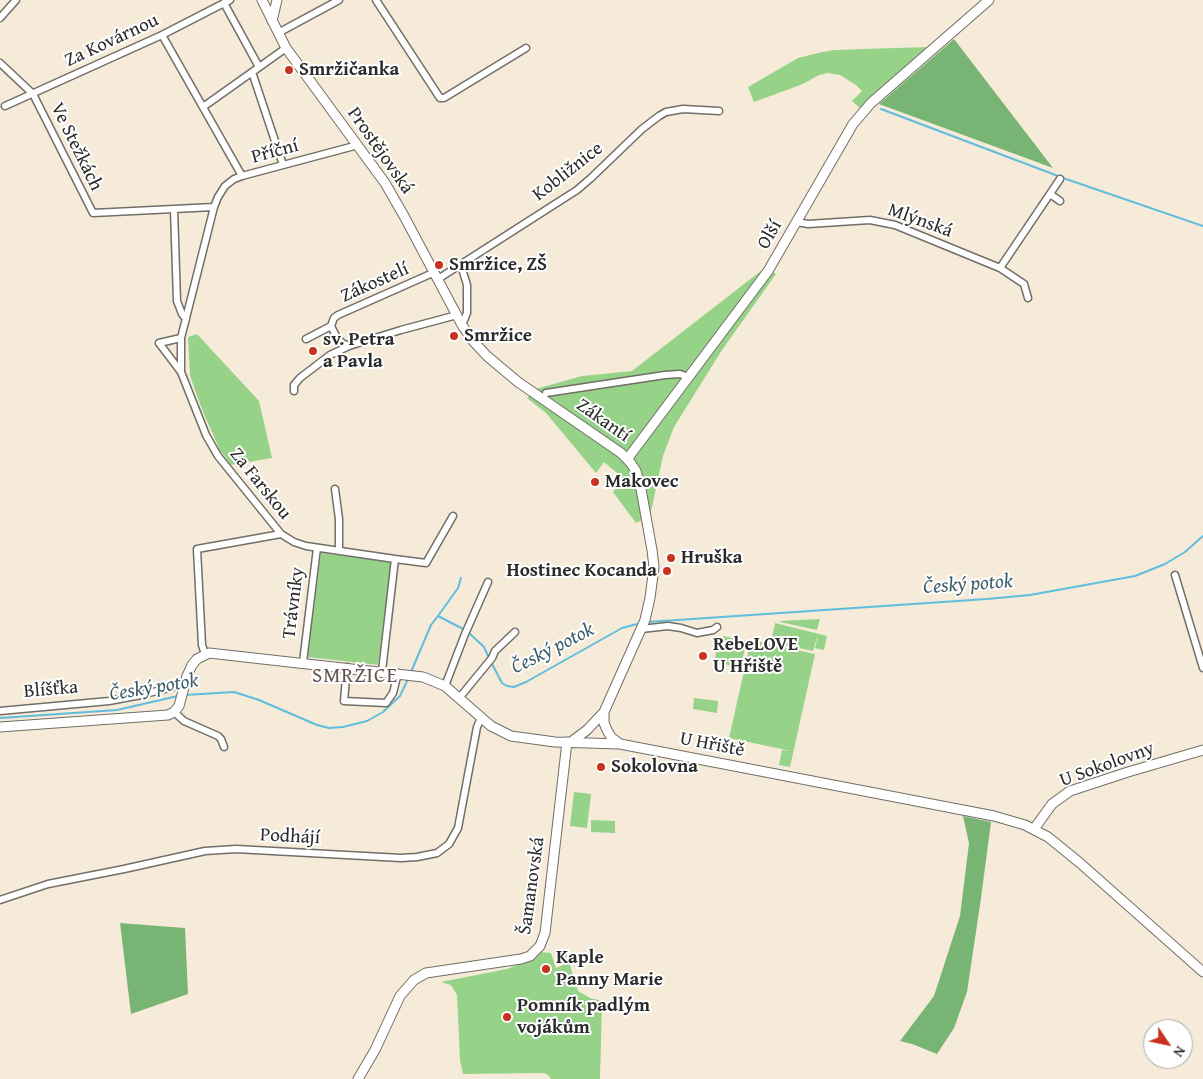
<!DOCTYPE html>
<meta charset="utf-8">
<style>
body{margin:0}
#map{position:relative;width:1203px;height:1079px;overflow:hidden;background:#f5ebd8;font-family:"Gentium Book Plus",serif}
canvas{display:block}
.north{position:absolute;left:1143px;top:1019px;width:50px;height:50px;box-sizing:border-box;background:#fff;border:1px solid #aaa;border-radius:50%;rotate:124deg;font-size:14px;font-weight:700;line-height:20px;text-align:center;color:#2b2b2b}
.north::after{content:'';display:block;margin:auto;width:18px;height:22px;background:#c8321e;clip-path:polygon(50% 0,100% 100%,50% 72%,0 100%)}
</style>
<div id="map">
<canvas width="1203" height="1079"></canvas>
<div class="north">N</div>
</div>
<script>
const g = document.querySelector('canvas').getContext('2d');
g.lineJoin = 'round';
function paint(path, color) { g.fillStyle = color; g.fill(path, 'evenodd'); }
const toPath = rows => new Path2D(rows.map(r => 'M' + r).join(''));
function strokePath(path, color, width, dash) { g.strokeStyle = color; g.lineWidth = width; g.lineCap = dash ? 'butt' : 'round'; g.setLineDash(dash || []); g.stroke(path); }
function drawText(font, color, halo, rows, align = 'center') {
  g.font = font + ' "Gentium Book Plus",serif'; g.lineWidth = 4; g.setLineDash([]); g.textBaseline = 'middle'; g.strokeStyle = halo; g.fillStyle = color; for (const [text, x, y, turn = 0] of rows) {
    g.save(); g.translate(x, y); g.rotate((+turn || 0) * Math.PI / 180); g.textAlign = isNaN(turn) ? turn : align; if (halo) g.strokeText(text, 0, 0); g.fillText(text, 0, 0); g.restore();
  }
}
paint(toPath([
 [927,47,861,109,852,101,862,91,856,85,840,75,828,73,819,75,803,84,754,102,748,87,798,58,818,53,834,50],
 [766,267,776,274,722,350,674,427,663,456,650,516,636,523,613,492,623,478,604,462,596,473,546,413,527,398,536,389,582,376,632,371],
 [197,334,259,401,272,458,231,465,220,450,203,412,190,376,188,337],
 [321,553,391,562,378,665,307,657],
 [820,619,817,630,780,622,780,621],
 [775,623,827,636,824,650,815,648,818,634,813,651,771,642],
 [723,636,747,641,740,668,715,662,716,651,720,650],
 [751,640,815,654,790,767,779,765,782,750,791,751,729,738],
 [694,698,718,701,717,713,693,709],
 [574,792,591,794,587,828,570,826],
 [591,820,615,821,615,833,591,832],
 [565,949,578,991,590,998,602,1001,600,1079,551,1079,548,1075,544,1073,463,1074,460,1060,457,995,451,985,441,982,507,969,532,959,540,952,551,953,556,968,563,965,560,953]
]), '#96d388');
paint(toPath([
 [954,39,1053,168,879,104],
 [963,816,991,822,981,898,967,992,954,1028,937,1054,912,1044,900,1041,934,996,960,916,969,843],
 [120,923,185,928,188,994,131,1014]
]), '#78b574');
strokePath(toPath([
 [881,109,1066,179,1203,226],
 [438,616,458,588,461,578],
 [648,622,987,599,1030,595,1135,576,1165,564,1185,552,1203,536],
 [469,633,484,647,489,658],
 [491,662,502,683,507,686,514,687,526,682,622,628,641,623],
 [411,672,431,625,438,616,465,630],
 [185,695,234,692,259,700,317,725,329,728,343,727,367,721,383,712,400,696,408,679],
 [0,718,117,710,178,696]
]), '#60bdde', 2);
const street = toPath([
 [376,0,440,98,444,98,526,48],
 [224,3,259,67],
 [0,18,16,0],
 [278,33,339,0],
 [162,35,242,176],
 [0,63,33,94,93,213,214,207],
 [252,72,283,165],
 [5,106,162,35,230,0],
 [203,107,286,48],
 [358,145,242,176,234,179,225,186,218,197,214,207,181,338,181,372,206,435,218,456,281,534,294,542,306,546,395,559,382,671],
 [1050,194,1060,201],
 [174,209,177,301,182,314,186,319],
 [797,222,808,224,870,220,895,225,1000,268,1024,284,1028,298],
 [461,265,467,285,467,313,462,325],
 [1000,268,1060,179],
 [435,272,338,315,334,318,331,326,336,336,342,343,349,346,401,330,457,315],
 [438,279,577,190,591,178,642,129,659,116,666,112,683,109,719,111],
 [181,338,159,343,181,372],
 [306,339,331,326],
 [294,391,294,385,300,378,330,355,349,346],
 [546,393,665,375,680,374,688,377],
 [335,489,339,519,339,551],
 [395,559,426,563,453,516],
 [1175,575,1203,668],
 [641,629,668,626,681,628,697,633,713,630,717,627],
 [205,654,202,645,197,549,281,534],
 [303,662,317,548],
 [347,667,344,701,386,703,393,693,398,673],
 [445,686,465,634,488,582],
 [460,697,492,658,495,651,515,632],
 [0,711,109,701,141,695,185,684],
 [174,712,184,721,218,736,221,739,224,747],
 [0,900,48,884,124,869,205,851,236,849,401,858,417,857,437,853,449,844,458,828,477,727,481,718]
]);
const secondary = toPath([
 [262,0,286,48,385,183,404,216,462,325,473,341,487,356,518,382,621,453,630,462,636,471,641,489,652,550,654,567,650,598,645,620,604,712,604,723,607,730,611,737,620,744],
 [272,21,277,0],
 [628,458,768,271,853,124,871,103,989,0],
 [0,727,168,715,174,712,179,706,187,676,192,665,197,659,209,653,423,677,445,686,491,726,511,736,555,742,620,744,994,816,1025,825,1048,837,1080,863,1203,972],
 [571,742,587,730,604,712],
 [1034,829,1052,804,1070,791,1128,772,1203,750],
 [358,1079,375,1050,400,996,414,980,426,973,521,959,530,956,540,946,545,933,567,742]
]);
strokePath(street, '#726e68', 9);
strokePath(secondary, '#726e68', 11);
strokePath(street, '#fff', 6);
strokePath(secondary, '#fff', 9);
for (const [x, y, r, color] of [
 [289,70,5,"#c8321e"],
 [439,265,5,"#c8321e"],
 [454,336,5,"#c8321e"],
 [313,351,5,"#c8321e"],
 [595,482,5,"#c8321e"],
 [671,558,5,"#c8321e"],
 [667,571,5,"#c8321e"],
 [703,656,5,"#c8321e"],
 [601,767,5,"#c8321e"],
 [546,969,5,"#c8321e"],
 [507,1017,5,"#c8321e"]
]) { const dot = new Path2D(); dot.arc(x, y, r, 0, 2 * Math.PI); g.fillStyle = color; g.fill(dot); strokePath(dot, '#fff', 2); }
drawText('19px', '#2b2b2b', '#fff', [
 ["Za Kovárnou",112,41,-25],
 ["Ve Stežkách",76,147,64],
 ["Prostějovská",380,151,55],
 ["Příční",275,152,-15],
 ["Kobližnice",568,172,-38],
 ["Mlýnská",920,221,20],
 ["Olší",770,235,-60],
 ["Zákostelí",375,283,-24],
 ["Zákantí",603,421,35],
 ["Za Farskou",260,484,51],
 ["Trávníky",294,603,-83],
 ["Blíšťka",51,690,-5],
 ["U Hřiště",712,745,11],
 ["U Sokolovny",1107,765,-20],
 ["Podhájí",290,837,3],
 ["Šamanovská",532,886,-82]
]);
drawText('bold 19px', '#2b2b2b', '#fff', [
 ["Smržičanka",299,70],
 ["Smržice, ZŠ",449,265],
 ["Smržice",464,336],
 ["sv. Petra",323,340],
 ["a Pavla",323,362],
 ["Makovec",605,482],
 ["Hruška",681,558],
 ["Hostinec Kocanda",657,571,"right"],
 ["RebeLOVE",713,645],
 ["U Hřiště",713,667],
 ["Sokolovna",611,767],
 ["Kaple",556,958],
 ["Panny Marie",556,980],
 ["Pomník padlým",517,1006],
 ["vojákům",517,1028]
], 'left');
drawText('italic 20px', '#3e5e6a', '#fff', [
 ["Český potok",968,585,-4],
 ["Český potok",553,649,-27],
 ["Český potok",154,688,-9]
]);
g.letterSpacing = '1px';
drawText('21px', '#645350', '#fff', [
 ["SMRŽICE",355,677]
]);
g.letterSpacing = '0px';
</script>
